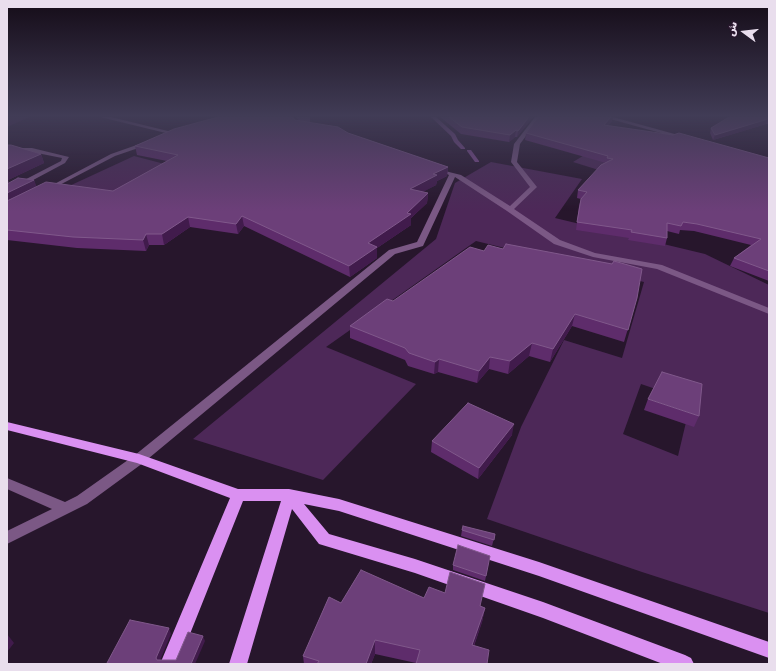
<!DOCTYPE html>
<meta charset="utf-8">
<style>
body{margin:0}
#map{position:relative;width:776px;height:671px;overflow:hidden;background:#27162c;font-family:"DejaVu Sans",Vazirmatn,sans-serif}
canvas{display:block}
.frame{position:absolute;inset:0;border:8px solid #e9deed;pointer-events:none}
.north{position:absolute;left:724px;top:12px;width:40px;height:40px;-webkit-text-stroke:3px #27162c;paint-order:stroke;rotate:285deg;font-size:11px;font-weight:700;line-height:16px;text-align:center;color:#e9deed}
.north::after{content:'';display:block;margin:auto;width:14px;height:18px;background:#e9deed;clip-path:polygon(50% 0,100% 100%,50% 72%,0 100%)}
</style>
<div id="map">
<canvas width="776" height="671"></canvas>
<div class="frame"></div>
<div class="north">ش</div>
</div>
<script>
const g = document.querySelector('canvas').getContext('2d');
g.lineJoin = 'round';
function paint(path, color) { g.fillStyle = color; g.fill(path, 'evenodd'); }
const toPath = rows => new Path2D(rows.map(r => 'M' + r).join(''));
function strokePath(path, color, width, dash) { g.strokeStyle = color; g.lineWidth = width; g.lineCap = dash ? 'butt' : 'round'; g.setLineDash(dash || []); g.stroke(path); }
paint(toPath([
 [623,134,602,171,573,162,604,143],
 [134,156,176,167,117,203,54,193],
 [491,162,582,179,555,218,705,254,769,285,769,613,642,572,487,519,521,427,564,340,622,358,644,282,476,241,326,347,416,384,323,480,193,439,436,239,455,183],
 [641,384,691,401,678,456,623,434]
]), '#4d2858');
paint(toPath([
 [431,117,436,117,455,134,458,140,465,148,465,149,461,149,454,142,451,136,431,117],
 [467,150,471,150,479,161,479,162,475,162,467,151,467,150]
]), '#854f95');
paint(toPath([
 [100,117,111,117,180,134,172,137,170,136,170,134,100,117],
 [535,117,540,117,520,144,517,162,537,187,514,209,560,240,595,253,662,265,769,308,769,314,657,269,593,257,554,244,507,211,455,177,423,246,395,254,143,463,87,504,7,544,7,531,52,509,7,489,7,478,65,502,77,496,135,455,389,250,417,242,449,175,445,173,445,171,461,175,510,206,530,187,511,162,514,144,535,117],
 [603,117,613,117,689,138,686,140,603,117],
 [148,141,150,142,150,144,115,156,48,191,43,190,111,154,148,141],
 [7,148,32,148,69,157,65,163,7,194,7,189,61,161,62,158,32,152,7,152,7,148]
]), '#7b5885');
paint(toPath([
 [7,422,139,454,238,489,289,489,339,499,539,562,769,642,769,658,539,576,339,511,304,504,329,534,415,559,543,602,685,655,691,658,694,664,663,664,543,618,415,573,319,544,292,509,247,664,229,664,281,501,243,501,178,664,160,664,230,498,137,463,7,430,7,422]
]), '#da90f1');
paint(toPath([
 [296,117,310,117,310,123,348,133,448,167,447,176,437,181,436,185,422,192,428,193,427,203,411,218,411,225,377,248,377,258,350,277,244,226,238,234,190,227,164,245,149,245,146,251,77,248,7,240,7,145,41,154,44,163,8,180,9,183,34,180,36,187,113,191,167,161,137,155,135,146,295,120,299,121],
 [440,117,533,117,517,137,515,137,509,142,461,134],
 [538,117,613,117,612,121,608,126,769,158,769,281,730,266,734,258,751,245,694,231,680,230,679,234,667,231,667,238,665,246,628,240,629,238,576,230,579,206,581,199,577,198,578,190,606,163,525,140,526,133],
 [769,117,769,124,766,124,713,140,710,133,711,128],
 [637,298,624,342,572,326,550,362,529,356,508,374,489,369,477,383,438,372,434,374,408,366,405,360,350,338,350,326,393,301],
 [648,399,699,416,694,427,644,410],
 [512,435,478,479,431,452,432,441],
 [462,530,495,534,492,546,461,536],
 [490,556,485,581,453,570,453,565],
 [424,598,480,606,485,608,482,622,474,646,416,663,375,654,371,664,304,664,303,656,341,603]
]), '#5e2c6b');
paint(toPath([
 [7,117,30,117,7,127],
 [529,117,533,117,517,137,518,131],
 [611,117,613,117,612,121,603,131,604,125],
 [768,119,766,124,713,140,715,135],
 [516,130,515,137,509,142,510,135],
 [41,154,44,163,8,180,10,186,7,188,7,169],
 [448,167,447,176,437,181,436,185,410,199,410,189,433,174],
 [34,180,38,190,7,205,7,193],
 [428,193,427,203,411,218,411,225,377,248,377,258,350,277,349,266,368,243,407,213],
 [242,216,244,226,238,234,236,224],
 [188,217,190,227,164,245,162,234],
 [146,234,149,245,146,251,143,240],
 [575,314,572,326,550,362,553,349],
 [532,343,529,356,508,374,510,361],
 [490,357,489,369,477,383,479,371],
 [439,359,438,372,434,374,435,362],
 [514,424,512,435,478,479,479,468],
 [485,608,482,622,469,659,472,645],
 [169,628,171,634,159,663,156,658],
 [7,634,14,643,7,652],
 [203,636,205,641,195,664,191,664],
 [375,640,375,654,371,664,366,664]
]), '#411b4c');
const building = toPath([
 [218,117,293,117,295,120,338,127,348,133,448,167,433,174,437,175,410,189,428,193,407,213,411,214,368,243,377,247,349,266,242,216,236,224,188,217,162,234,146,234,143,240,73,237,7,230,7,201,46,182,113,191,178,155,135,146,174,129,218,117],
 [449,117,529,117,518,131,516,130,510,135,462,127,449,117],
 [538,117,611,117,604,125,673,135,679,133,769,158,769,271,734,258,761,239,697,224,683,222,681,226,667,223,667,238,631,232,632,230,577,222,581,199,587,192,578,190,601,165,613,159,607,158,608,156,526,133,538,117],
 [729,117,769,117,769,119,768,119,715,135,711,128,729,117],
 [7,145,11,145,41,154,7,169,7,145],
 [18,178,34,180,7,193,7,184,18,178],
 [506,244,612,264,614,261,642,269,637,298,628,330,575,314,553,349,532,343,510,361,490,357,479,371,439,359,435,362,409,353,405,348,350,326,387,299,393,301,470,247,484,251,488,245,503,249,506,244],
 [662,372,702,384,699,416,648,399,662,372],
 [468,403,514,424,479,468,432,441,468,403],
 [463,526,495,534,494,540,462,530,463,526],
 [458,545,490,556,486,576,453,565,458,545],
 [361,570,424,598,429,587,445,593,450,572,485,584,480,606,485,608,472,645,489,650,487,664,416,664,420,650,375,640,366,664,317,664,319,661,303,656,329,597,341,603,361,570],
 [130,620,169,628,156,658,157,660,176,660,188,632,203,636,191,664,112,664,107,663,130,620]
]);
paint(building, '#6c3f79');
strokePath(building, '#80588b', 1);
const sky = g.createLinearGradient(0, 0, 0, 211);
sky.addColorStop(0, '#150c18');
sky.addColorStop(0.55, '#413c56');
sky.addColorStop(1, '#413c5600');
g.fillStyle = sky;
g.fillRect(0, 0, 776, 211);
</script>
